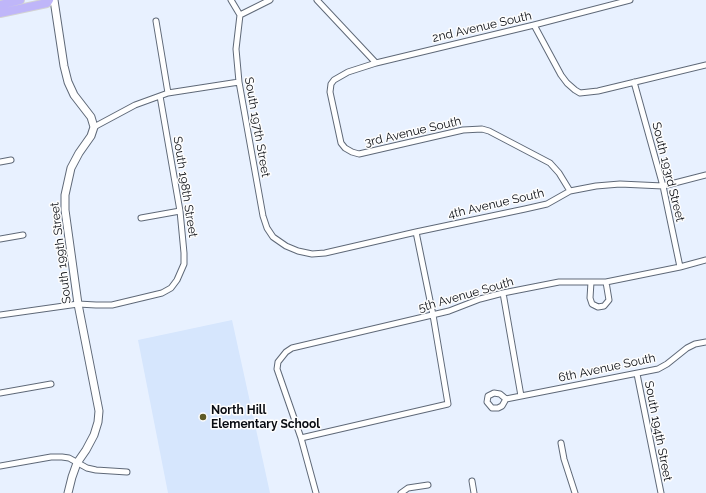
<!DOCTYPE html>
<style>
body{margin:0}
canvas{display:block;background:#e8f1ff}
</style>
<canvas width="706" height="493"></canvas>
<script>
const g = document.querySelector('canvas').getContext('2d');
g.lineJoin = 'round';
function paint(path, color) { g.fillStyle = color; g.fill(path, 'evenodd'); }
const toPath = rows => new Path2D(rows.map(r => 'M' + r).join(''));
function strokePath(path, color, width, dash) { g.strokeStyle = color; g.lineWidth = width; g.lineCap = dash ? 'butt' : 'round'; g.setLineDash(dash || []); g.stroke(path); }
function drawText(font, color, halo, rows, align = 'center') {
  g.font = font + ' Raleway,sans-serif'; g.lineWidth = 3; g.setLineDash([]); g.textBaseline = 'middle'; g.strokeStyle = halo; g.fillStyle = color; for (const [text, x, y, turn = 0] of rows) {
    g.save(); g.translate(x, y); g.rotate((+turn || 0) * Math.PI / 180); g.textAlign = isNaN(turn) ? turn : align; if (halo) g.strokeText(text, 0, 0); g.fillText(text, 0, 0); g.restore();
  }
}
paint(toPath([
 [232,320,270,493,168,493,138,340]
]), '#d6e6fd');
const street = toPath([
 [231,0,240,15,236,49,239,82,263,216,267,228,273,237,286,246,298,251,312,254,325,253,416,232,525,209,547,204,570,191,596,186,620,184,663,186,706,175],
 [317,0,376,63],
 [240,15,270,0],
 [156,21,168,93],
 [534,25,561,75,567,83,575,90,580,93,598,91,706,65],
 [634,82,663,186,680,267],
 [94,127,135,105,168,93,239,82],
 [0,162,11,160],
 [570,191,559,173,550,163,489,131,482,129,463,130,359,154,352,152,345,148,341,143,330,92,331,84,334,80,348,72,376,63,534,25,630,0],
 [141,218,180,211],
 [0,239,23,235],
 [591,282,590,298,592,304,598,307,604,306,609,300,606,282],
 [503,293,521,396],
 [0,315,78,304,96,305,112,305,162,293,171,288,177,280,184,264,184,253,180,211,160,96],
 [637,374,661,493],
 [0,393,51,384],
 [506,399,502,406,498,408,492,408,487,402,488,396,494,393,500,394,506,399,658,369,667,364,687,348,695,344,706,342],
 [301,438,448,404,433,315,416,232],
 [561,443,564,459,575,493],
 [0,466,51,457,62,457,69,458,87,468,96,470,127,472],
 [472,481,474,493],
 [316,493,301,438,277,369,278,362,286,352,292,348,449,311,480,299,503,293,559,282,606,282,680,267,706,260],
 [401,493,408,488,428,485]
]);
const secondary = toPath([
 [54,0,64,66,68,82,74,95,91,117,94,127,91,136,79,153,71,168,65,195,65,210,78,304,99,411,98,422,94,435,86,450,77,463,72,477,68,493]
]);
const primary = toPath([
 [0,5,20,0],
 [0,13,47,3,49,0]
]);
strokePath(street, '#5f6978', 7);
strokePath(secondary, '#5f6978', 9);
strokePath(primary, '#d3d3d4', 10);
strokePath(street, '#fff', 5);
strokePath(secondary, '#fff', 7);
strokePath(primary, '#bfb6f9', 8);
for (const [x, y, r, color] of [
 [203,417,4,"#5e5a26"]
]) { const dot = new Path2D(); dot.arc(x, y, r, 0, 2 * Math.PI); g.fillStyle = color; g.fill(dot); strokePath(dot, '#fdfdfd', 1.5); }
drawText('12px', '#090c12', '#fdfdfd', [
 ["2nd Avenue South",482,27,-13],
 ["South 197th Street",257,127,80],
 ["3rd Avenue South",413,132,-13],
 ["South 193rd Street",668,172,76],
 ["South 198th Street",185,187,81],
 ["4th Avenue South",496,204,-13],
 ["South 199th Street",61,253,-97],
 ["5th Avenue South",466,295,-16],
 ["6th Avenue South",607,368,-12],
 ["South 194th Street",658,431,79]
]);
drawText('bold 12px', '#090c12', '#fdfdfd', [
 ["North Hill",211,410],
 ["Elementary School",211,424]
], 'left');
</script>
